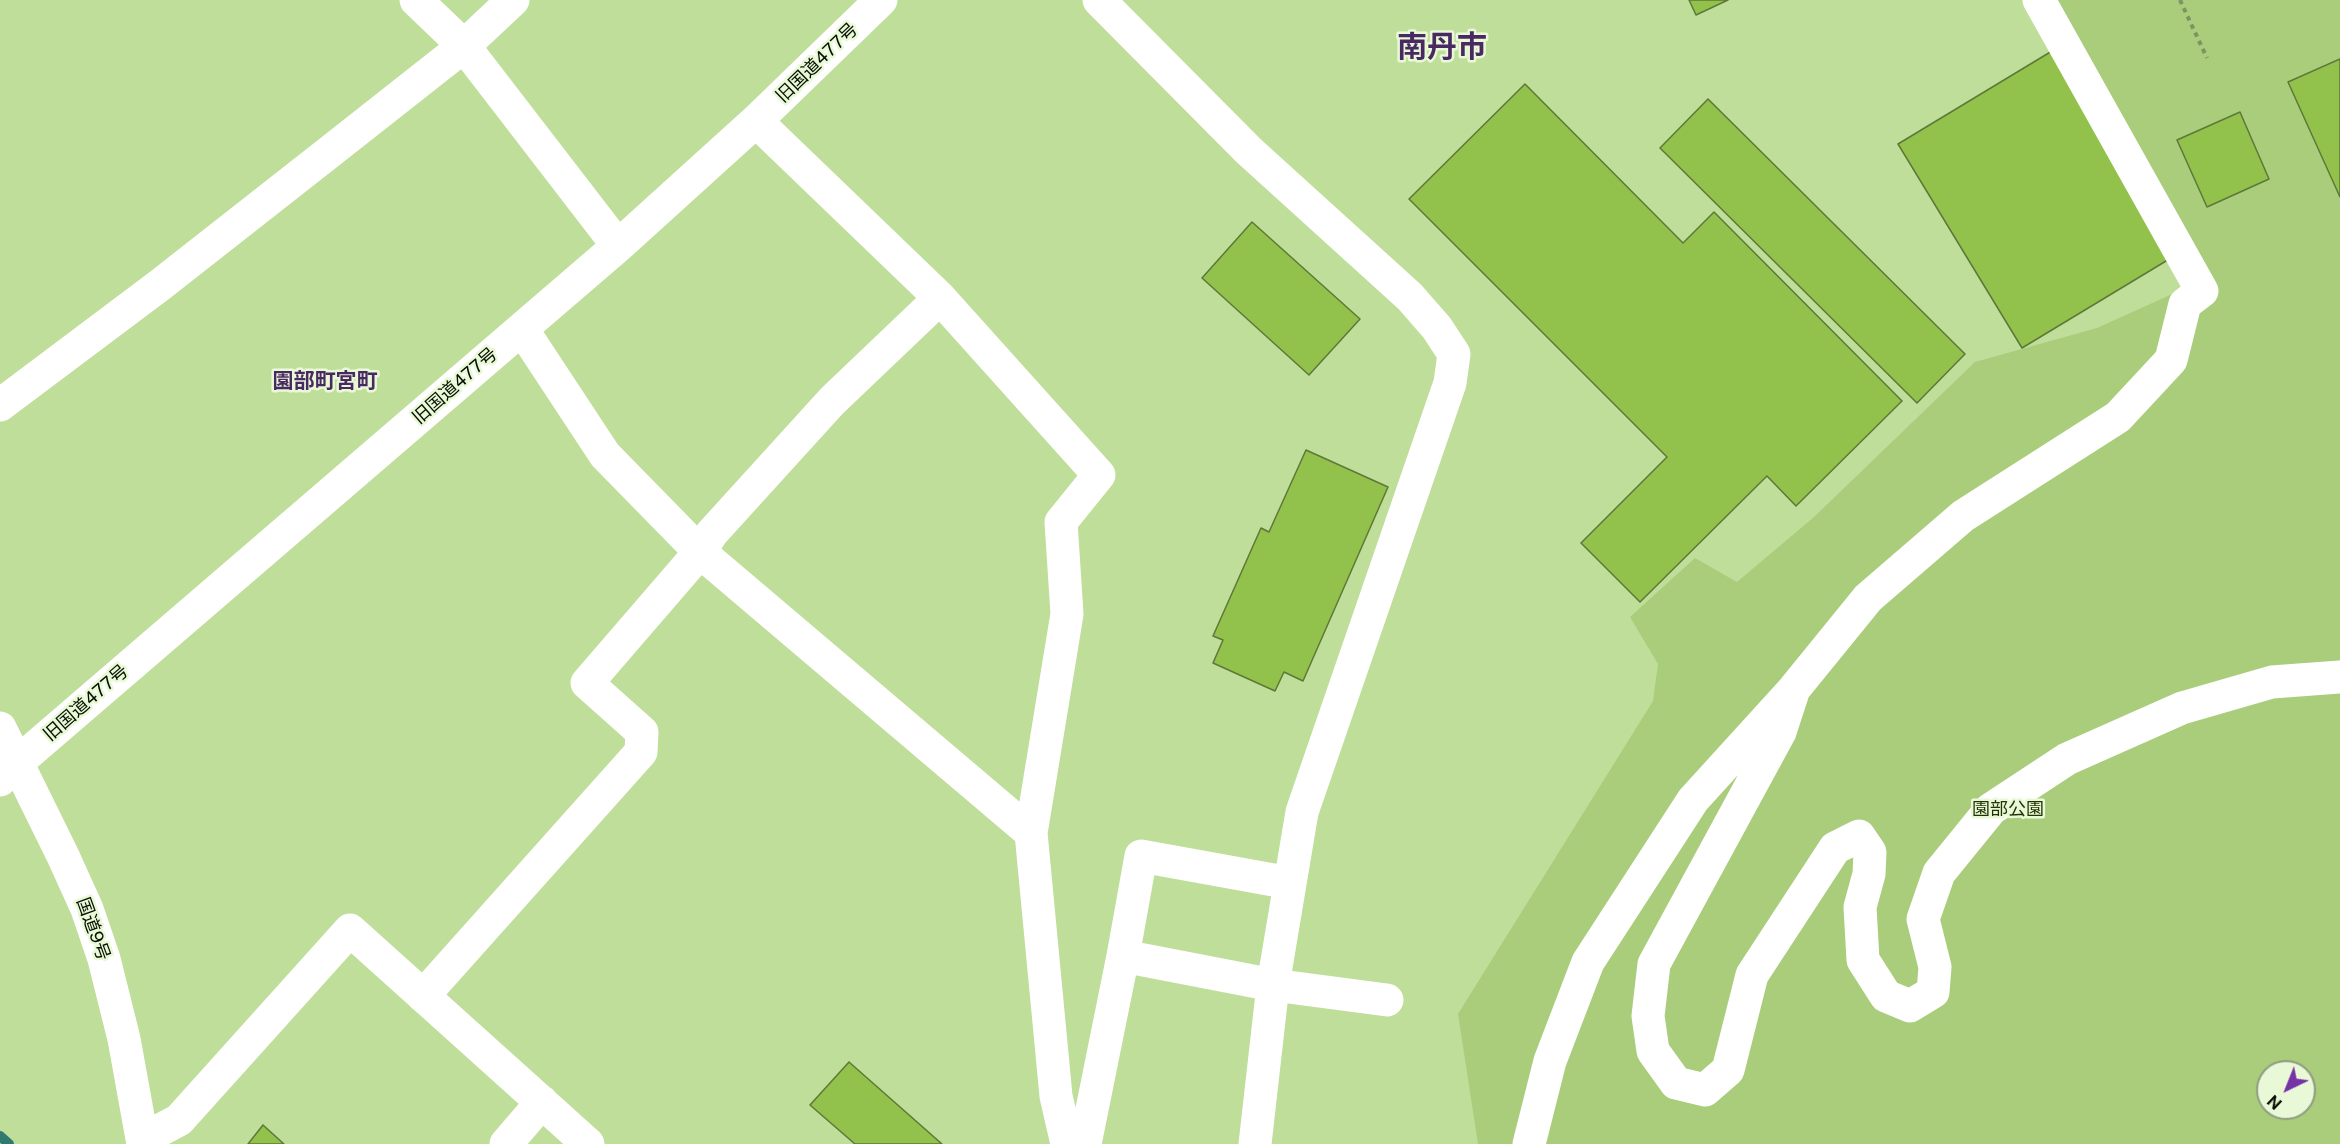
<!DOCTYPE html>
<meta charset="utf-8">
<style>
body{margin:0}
#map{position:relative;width:2340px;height:1144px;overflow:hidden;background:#bfde9a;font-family:"Public Sans",sans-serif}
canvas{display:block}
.north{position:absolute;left:2256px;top:1060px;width:60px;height:60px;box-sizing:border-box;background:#e9f9d7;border:2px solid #8f9c81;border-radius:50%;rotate:223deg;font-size:16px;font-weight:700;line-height:24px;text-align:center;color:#071000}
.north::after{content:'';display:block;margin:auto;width:21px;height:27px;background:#7632a6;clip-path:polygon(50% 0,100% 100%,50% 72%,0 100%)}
</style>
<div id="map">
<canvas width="2340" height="1144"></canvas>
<div class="north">N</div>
</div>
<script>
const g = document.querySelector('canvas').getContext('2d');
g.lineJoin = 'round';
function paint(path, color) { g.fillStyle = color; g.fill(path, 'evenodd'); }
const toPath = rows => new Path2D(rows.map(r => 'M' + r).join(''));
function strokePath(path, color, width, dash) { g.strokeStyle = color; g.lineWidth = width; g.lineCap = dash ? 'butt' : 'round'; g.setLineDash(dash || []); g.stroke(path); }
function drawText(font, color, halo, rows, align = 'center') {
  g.font = font + ' "Public Sans","Noto Sans JP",sans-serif'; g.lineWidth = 5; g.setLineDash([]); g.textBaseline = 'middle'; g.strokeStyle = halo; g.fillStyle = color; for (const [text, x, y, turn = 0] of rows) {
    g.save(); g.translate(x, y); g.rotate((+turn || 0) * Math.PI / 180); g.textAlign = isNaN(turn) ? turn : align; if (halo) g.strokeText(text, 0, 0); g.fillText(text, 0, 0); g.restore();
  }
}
paint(toPath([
 [2048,0,2340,0,2340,1144,1478,1144,1458,1014,1653,701,1658,664,1630,617,1695,558,1737,582,1814,517,1975,362,2097,328,2210,277],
 [2268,1072,2304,1072,2304,1108,2268,1108]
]), '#a9cd7b');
strokePath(toPath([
 [0,1136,9,1144]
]), '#317a6f', 10);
const building = toPath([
 [1689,0,1728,0,1696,15,1689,0],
 [2052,51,2176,255,2022,348,1898,144,2052,51],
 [2340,59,2340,197,2288,82,2340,59],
 [1525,84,1683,243,1714,212,1902,401,1796,506,1767,476,1640,602,1581,543,1667,457,1409,199,1525,84],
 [1708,99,1965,354,1917,403,1660,148,1708,99],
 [2240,112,2269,179,2207,207,2177,140,2240,112],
 [1252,222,1360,319,1309,375,1202,278,1252,222],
 [1306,450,1388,487,1303,681,1284,672,1275,691,1213,663,1223,640,1213,636,1261,528,1269,532,1306,450],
 [849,1062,942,1144,855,1144,810,1105,849,1062],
 [263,1125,284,1144,248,1144,263,1125]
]);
paint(building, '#93c24c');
strokePath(building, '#5d7838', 1.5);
strokePath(toPath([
 [2180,0,2207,58]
]), '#7d9462', 4, [4.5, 4.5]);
strokePath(toPath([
 [416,0,464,46,618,246],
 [1099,0,1249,151,1410,297,1437,328,1454,354,1450,383,1302,812,1273,985,1255,1144],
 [756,121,940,298,1099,475,1061,522,1067,614,1031,833,1056,1096,1067,1144],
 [522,329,605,455,700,552,1031,833],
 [0,405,160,285,332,150,464,46,513,0],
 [1794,689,1780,732,1654,964,1648,1016,1653,1051,1676,1083,1705,1090,1728,1070,1752,975,1835,848,1859,836,1870,852,1869,874,1860,907,1863,960,1886,996,1910,1006,1933,992,1935,967,1923,919,1939,873,1991,809,2067,759,2182,708,2272,682,2340,677],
 [0,780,18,762,618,246,756,121,881,0],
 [1123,956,1273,985,1387,1000],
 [423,996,641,752,642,732,587,683,700,552,712,533,832,401,940,298],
 [143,1139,179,1120,350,930,588,1144],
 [506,1144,542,1102],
 [1085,1144,1123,956,1141,856,1290,883],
 [1529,1144,1550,1061,1588,962,1693,800,1794,689,1868,598,1963,516,2118,417,2171,360,2185,304,2202,291,2039,0]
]), '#fff', 33);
strokePath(toPath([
 [0,728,63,856,87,909,104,959,124,1039,143,1144]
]), '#fff', 33);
drawText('18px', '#071000', '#e9f9d7', [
 ["旧国道477号",817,63,-44],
 ["旧国道477号",455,386,-41],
 ["旧国道477号",86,703,-41],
 ["国道9号",93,929,70]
]);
drawText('18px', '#233404', '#e9f9d7', [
 ["園部公園",2008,809]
]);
drawText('bold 21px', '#492962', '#e9f9d7', [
 ["園部町宮町",325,382]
]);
drawText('bold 30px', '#492962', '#e9f9d7', [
 ["南丹市",1442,48]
]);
</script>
